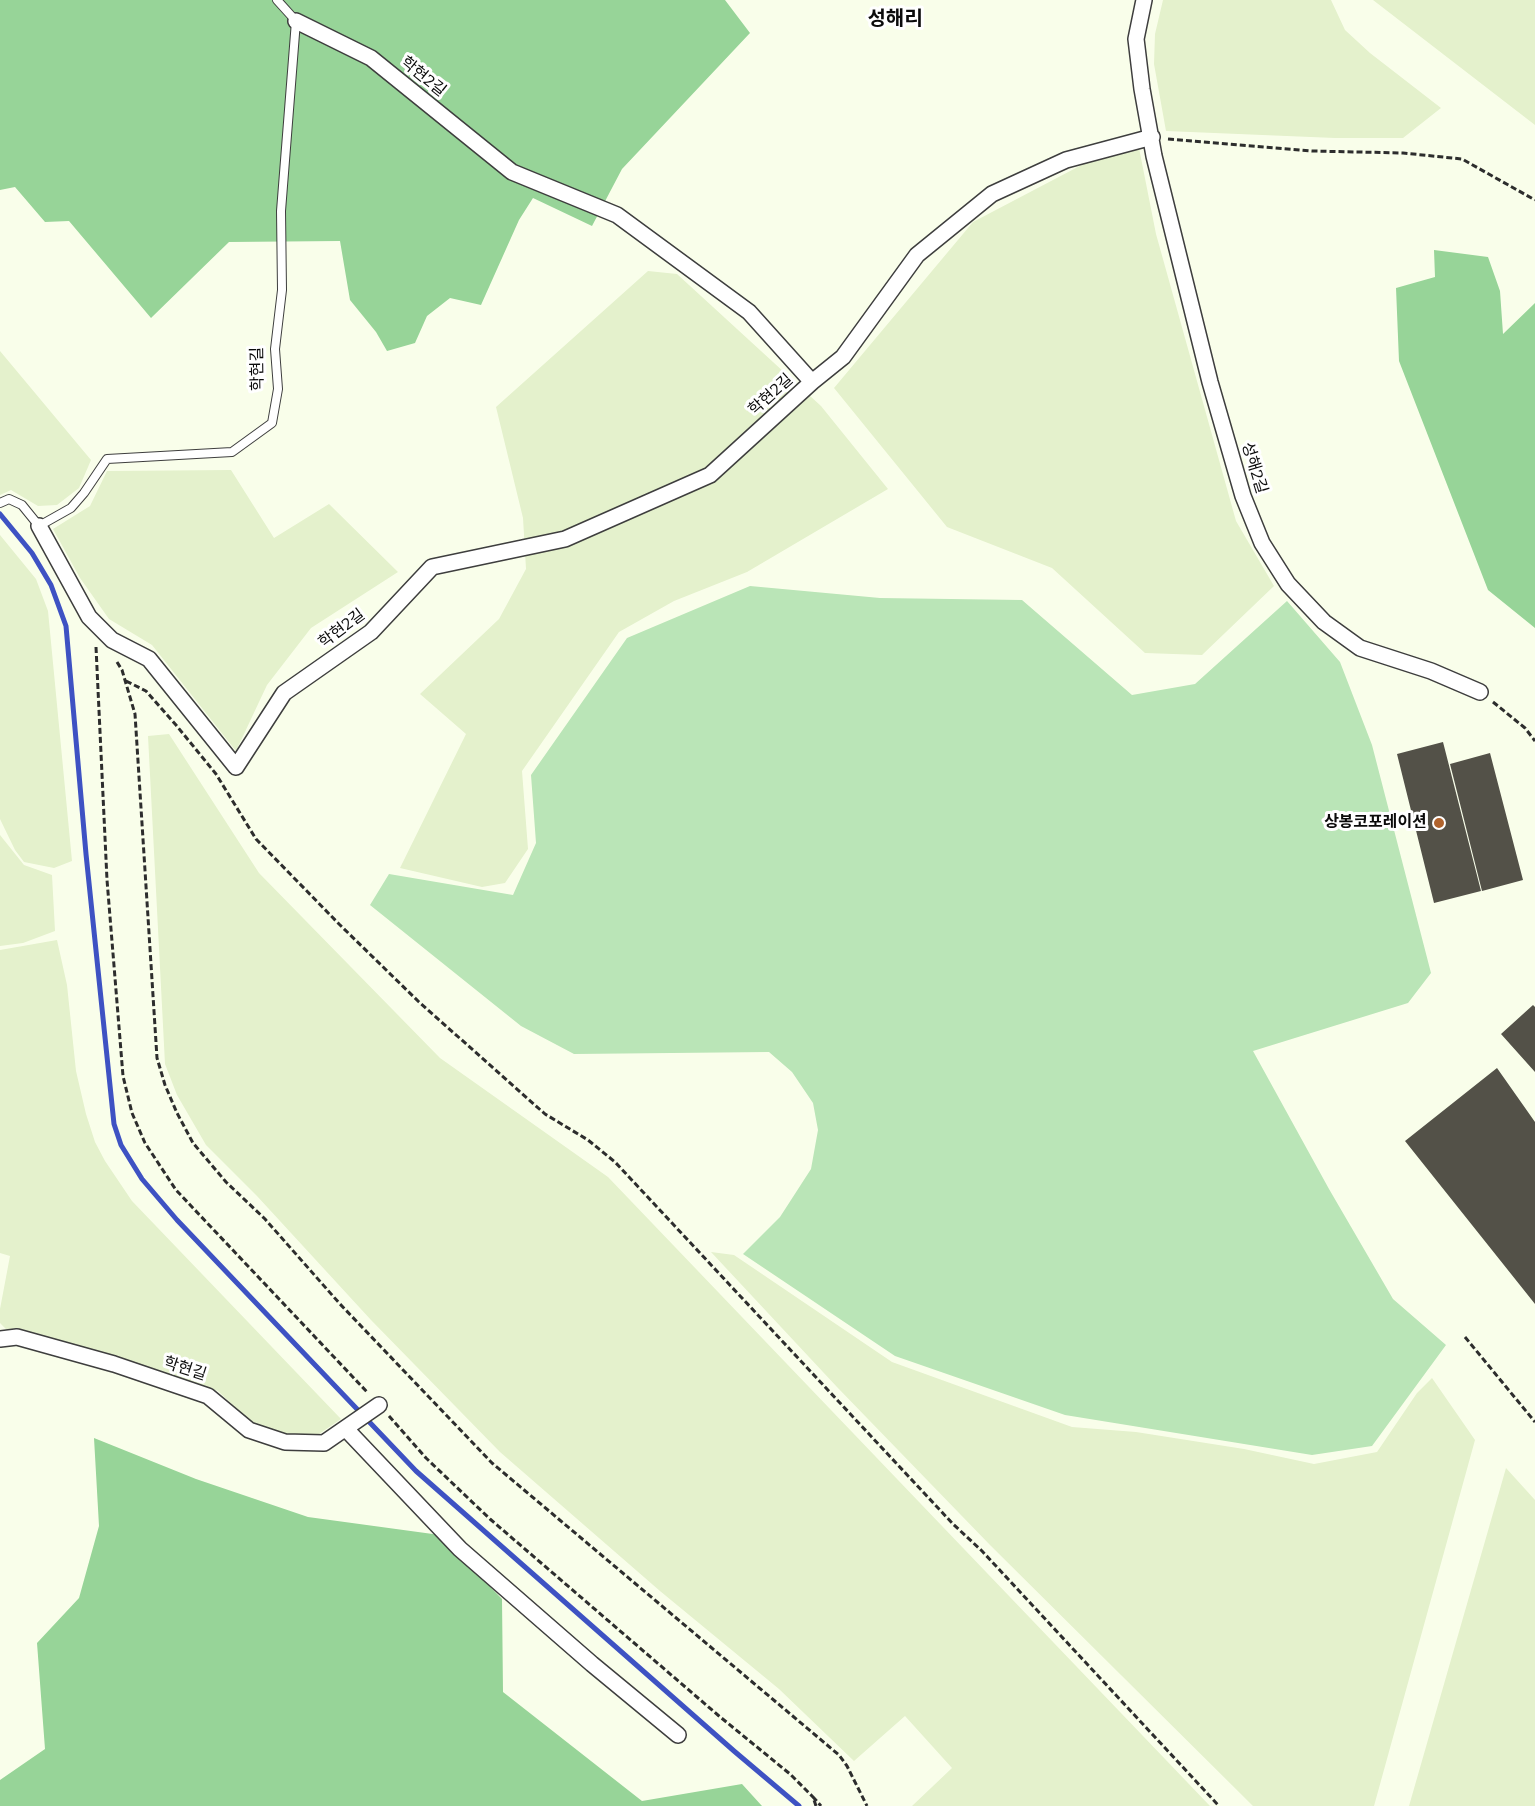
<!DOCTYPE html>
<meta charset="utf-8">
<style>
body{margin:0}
canvas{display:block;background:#f9feea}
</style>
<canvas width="1535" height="1806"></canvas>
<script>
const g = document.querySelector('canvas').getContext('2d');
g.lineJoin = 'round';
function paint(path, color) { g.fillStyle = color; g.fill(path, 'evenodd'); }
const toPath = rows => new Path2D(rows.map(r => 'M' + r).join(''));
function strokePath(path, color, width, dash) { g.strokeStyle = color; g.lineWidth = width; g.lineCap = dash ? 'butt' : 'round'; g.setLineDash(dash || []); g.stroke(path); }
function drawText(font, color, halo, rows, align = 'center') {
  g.font = font + ' Bitter,"Noto Sans KR",serif'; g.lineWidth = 6; g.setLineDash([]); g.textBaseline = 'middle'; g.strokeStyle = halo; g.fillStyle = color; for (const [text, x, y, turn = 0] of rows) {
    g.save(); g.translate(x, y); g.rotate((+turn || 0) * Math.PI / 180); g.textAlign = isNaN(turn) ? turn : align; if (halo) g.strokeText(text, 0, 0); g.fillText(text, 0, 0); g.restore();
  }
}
paint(toPath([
 [1163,0,1331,0,1345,30,1370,53,1441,108,1403,138,1335,138,1166,131,1154,64,1155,34],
 [1373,0,1535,0,1535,125],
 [1139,148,1156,234,1236,521,1274,586,1202,655,1145,653,1052,568,947,527,834,388,973,222,1093,159],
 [648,271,677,274,821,406,888,489,747,572,674,601,619,632,522,771,528,849,505,883,482,887,400,868,466,734,420,694,499,619,526,569,523,518,496,407],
 [0,351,91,460,79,488,57,505,38,506,11,490,0,495],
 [231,470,274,538,329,504,398,572,311,628,267,685,236,751,152,645,109,619,80,578,53,529,90,506,107,471],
 [0,535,36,579,48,611,72,861,54,868,24,862,15,850,0,819],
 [169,734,259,873,440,1058,608,1177,1210,1806,912,1806,952,1768,905,1716,854,1761,779,1689,660,1591,500,1452,371,1320,257,1196,206,1145,177,1095,165,1064,148,736],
 [0,835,24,865,52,875,55,931,23,943,0,946],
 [57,940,67,985,76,1071,86,1114,95,1142,105,1161,132,1201,341,1419,319,1434,295,1437,272,1430,250,1421,218,1391,133,1363,6,1329,0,1323,0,1309,10,1256,0,1253,0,950],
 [711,1252,734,1255,892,1362,1072,1427,1136,1432,1244,1449,1314,1464,1377,1452,1417,1393,1432,1378,1475,1440,1374,1806,1253,1806,990,1545,837,1387],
 [1506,1468,1535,1500,1535,1806,1409,1806]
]), '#e4f1cc');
paint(toPath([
 [750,586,880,598,1022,600,1132,695,1195,684,1287,601,1340,662,1372,745,1431,973,1408,1003,1253,1051,1329,1189,1393,1299,1446,1345,1372,1446,1312,1455,1065,1415,895,1356,743,1254,780,1217,811,1169,818,1130,813,1103,792,1072,769,1052,574,1054,521,1026,370,905,389,874,513,895,536,843,531,775,627,638]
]), '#bae5b7');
paint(toPath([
 [0,0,725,0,750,33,622,169,592,226,533,198,519,220,481,305,450,298,427,316,415,343,387,351,376,332,350,300,340,241,229,242,151,318,69,221,45,222,15,187,0,190],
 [1434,250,1488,257,1500,291,1503,334,1535,303,1535,628,1488,590,1399,361,1396,288,1435,277],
 [94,1438,196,1479,308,1517,440,1535,502,1599,503,1692,642,1801,742,1784,762,1806,0,1806,0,1780,45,1749,37,1643,79,1598,99,1526]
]), '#97d498');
strokePath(toPath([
 [0,514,32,553,51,585,66,626,86,854,114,1124,121,1145,142,1179,177,1220,416,1471,734,1751,799,1806]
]), '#3e52c3', 5);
paint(toPath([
 [1443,742,1481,891,1434,903,1397,754],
 [1490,753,1523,880,1482,891,1450,764],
 [1533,1005,1535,1007,1535,1072,1501,1034],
 [1497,1068,1535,1122,1535,1304,1405,1141]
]), '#535148');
const lane = toPath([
 [0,503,9,499,22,505,39,526,71,508,84,493,107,459,232,452,272,423,278,389,275,349,282,290,281,211,296,21,277,0]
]);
const street = toPath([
 [1144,0,1136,39,1142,89,1154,156,1210,382,1243,496,1262,543,1288,584,1324,622,1360,648,1431,671,1480,692],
 [296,21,371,58,512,172,617,215,749,312,812,382],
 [39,526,89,617,112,640,149,659,236,767,284,693,371,632,432,567,565,539,710,475,812,382,843,357,917,255,992,194,1066,160,1152,137],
 [0,1339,17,1337,114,1364,208,1396,249,1430,285,1442,324,1443,379,1405],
 [346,1429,460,1549,592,1664,678,1735]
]);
strokePath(lane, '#3e3e3e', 10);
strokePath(street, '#3e3e3e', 18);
strokePath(toPath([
 [1168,139,1312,151,1403,153,1462,159,1535,200],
 [96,647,107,880,123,1076,132,1113,145,1143,176,1190,368,1393],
 [117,662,122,670,135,714,157,1058,165,1085,177,1113,193,1143,226,1182,265,1219,340,1304,492,1463,839,1755,847,1766,867,1806],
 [126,681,146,691,176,725,216,774,256,839,339,924,419,1002,545,1114,588,1140,615,1162,953,1524,982,1551,1219,1806],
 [1493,702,1525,728,1535,741],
 [1465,1337,1535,1422],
 [389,1416,426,1458,490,1519,719,1716,790,1774,813,1797],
 [816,1806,813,1797,821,1806]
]), '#2d2d2d', 3, [6, 3]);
strokePath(lane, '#fff', 8);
strokePath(street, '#fff', 15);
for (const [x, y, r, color] of [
 [1439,823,6,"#b0632d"]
]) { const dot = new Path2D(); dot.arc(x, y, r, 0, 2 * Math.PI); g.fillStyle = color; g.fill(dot); strokePath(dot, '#fff', 2); }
drawText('16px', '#0b0b0b', '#fff', [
 ["학현2길",423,77,39],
 ["학현길",258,369,-91],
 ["학현2길",771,395,-42],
 ["성해2길",1254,468,73],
 ["학현2길",342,629,-37],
 ["학현길",185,1369,18]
]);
drawText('bold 16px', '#0b0b0b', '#fff', [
 ["상봉코포레이션",1427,823]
], 'right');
drawText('bold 20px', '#0b0b0b', '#fff', [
 ["성해리",895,19]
]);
</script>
